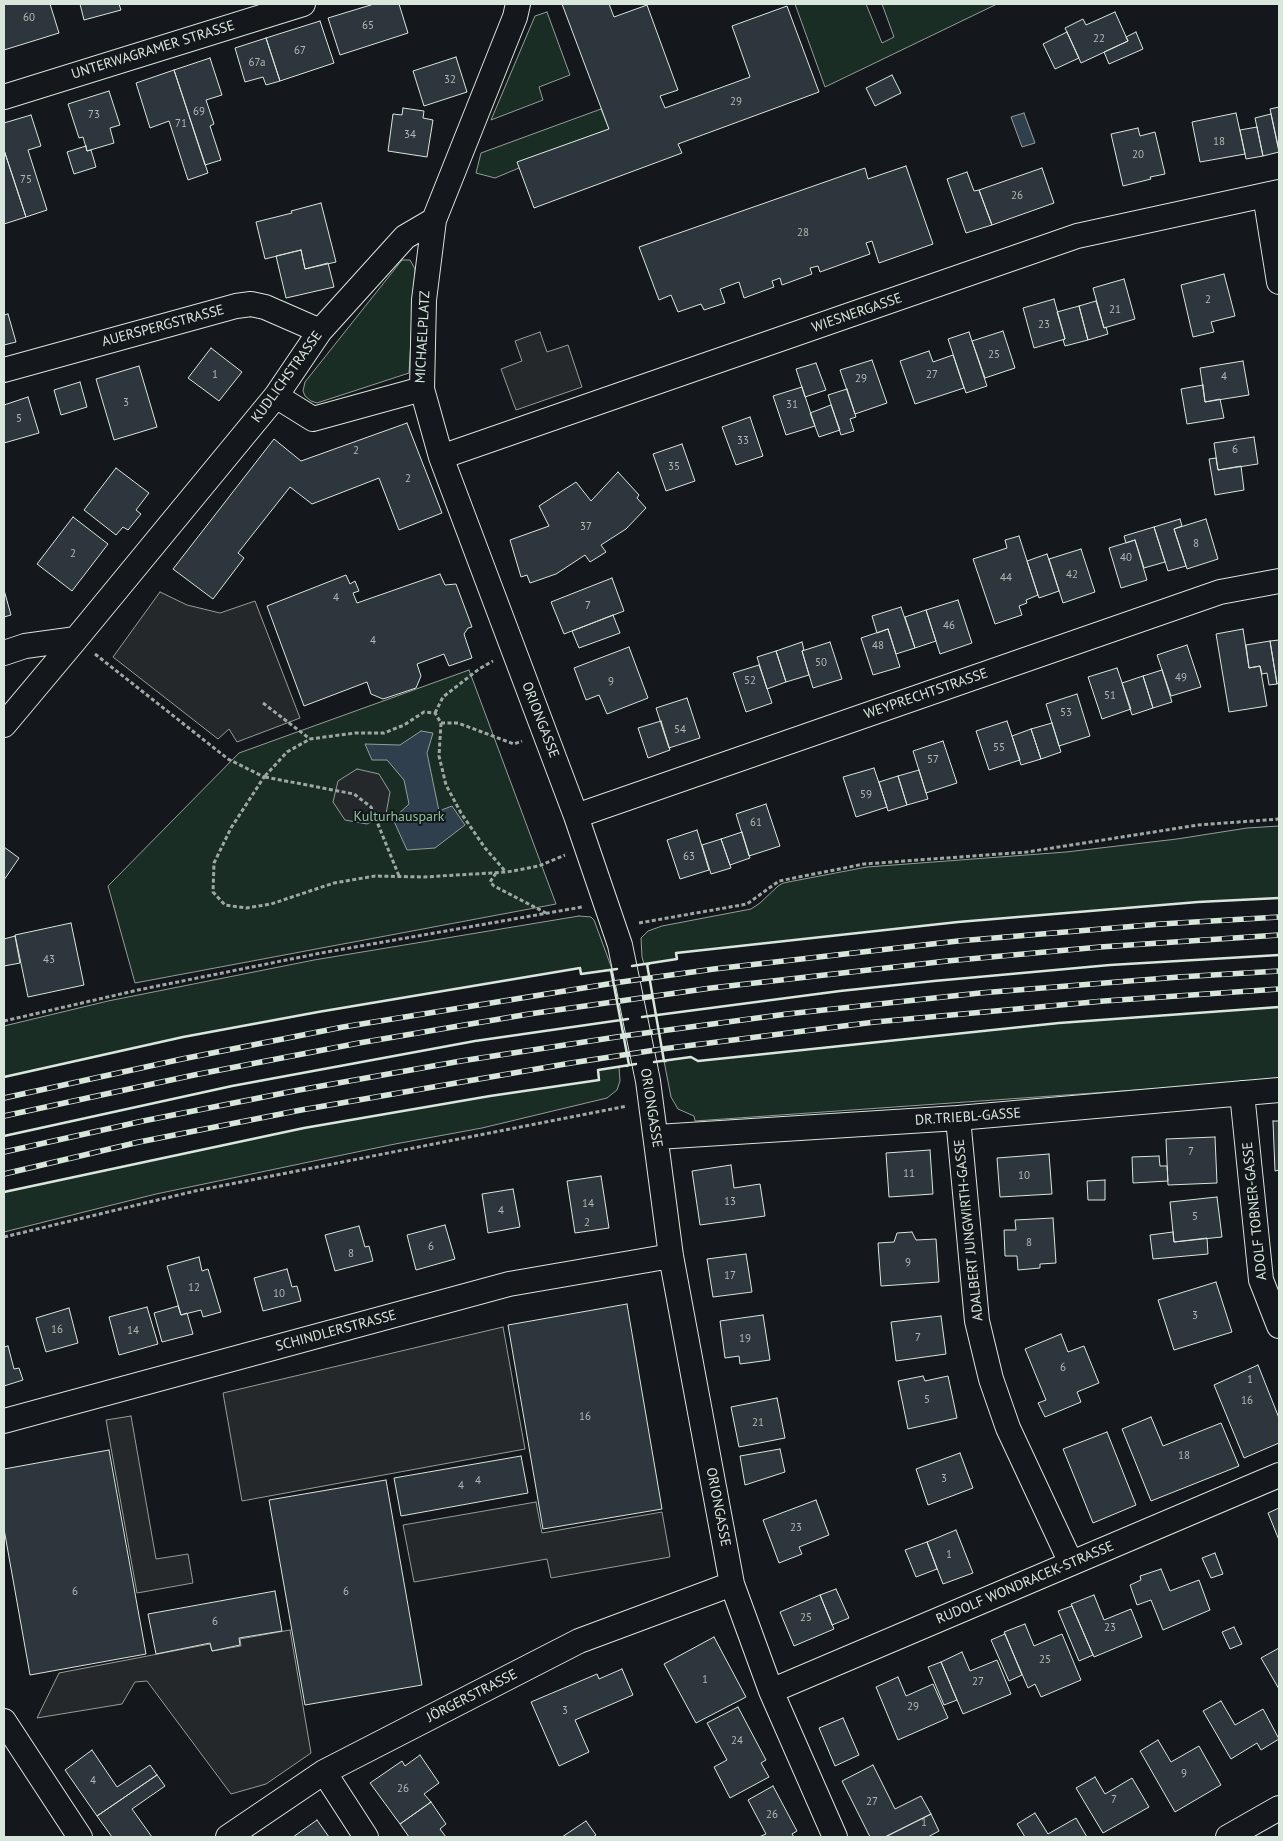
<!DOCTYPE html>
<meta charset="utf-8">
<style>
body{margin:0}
#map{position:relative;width:1283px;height:1841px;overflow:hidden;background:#14181c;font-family:"PT Sans",sans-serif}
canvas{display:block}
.frame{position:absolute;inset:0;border:5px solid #d8e6dc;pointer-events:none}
</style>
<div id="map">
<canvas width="1283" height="1841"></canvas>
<div class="frame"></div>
</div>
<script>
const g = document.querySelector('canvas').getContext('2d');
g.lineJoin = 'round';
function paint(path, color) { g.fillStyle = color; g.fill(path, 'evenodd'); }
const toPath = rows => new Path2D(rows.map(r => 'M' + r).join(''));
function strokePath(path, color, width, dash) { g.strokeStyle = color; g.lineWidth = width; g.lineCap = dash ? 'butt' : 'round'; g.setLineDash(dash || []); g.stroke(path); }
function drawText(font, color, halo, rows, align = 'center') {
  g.font = font + ' "PT Sans",sans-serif'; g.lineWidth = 4; g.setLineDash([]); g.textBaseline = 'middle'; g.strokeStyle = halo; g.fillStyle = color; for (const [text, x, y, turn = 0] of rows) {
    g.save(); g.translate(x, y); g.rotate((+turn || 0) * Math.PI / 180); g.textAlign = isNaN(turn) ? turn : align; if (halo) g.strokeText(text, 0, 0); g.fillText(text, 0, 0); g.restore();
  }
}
const green = toPath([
 [795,4,866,4,882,43,894,37,882,4,997,4,825,87,795,4],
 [547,12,570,75,539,87,543,100,491,120,535,16,547,12],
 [601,109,609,129,518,162,519,168,495,178,476,173,481,153,601,109],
 [402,260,410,260,415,269,409,373,317,403,311,401,305,396,303,391,305,382,402,260],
 [469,670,556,904,135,983,108,886,239,753,469,670],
 [1279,826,1279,898,1198,902,958,922,676,953,677,959,644,964,642,957,641,938,648,931,662,926,751,909,760,903,778,886,783,883,867,867,1066,852,1177,839,1247,828,1279,826],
 [579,916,591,917,594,920,612,969,581,974,580,968,318,1012,183,1037,4,1077,4,1026,108,1001,314,960,579,916],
 [1279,1007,1279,1080,695,1121,694,1116,678,1109,671,1097,664,1061,691,1057,698,1061,1059,1023,1279,1007],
 [619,1067,620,1081,617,1090,607,1098,482,1128,395,1144,156,1194,4,1232,4,1192,304,1128,490,1096,599,1080,598,1070,619,1067]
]);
paint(green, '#1a2d24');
strokePath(green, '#939e99', 1);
const parking = toPath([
 [540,332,547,352,568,345,582,387,516,410,501,369,522,361,515,341,540,332],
 [160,592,187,605,220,613,255,601,300,718,237,742,229,729,218,739,113,657,160,592],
 [357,769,379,774,390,792,386,814,367,824,345,820,333,802,338,781,357,769],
 [503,1327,525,1449,242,1501,223,1393,503,1327],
 [131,1416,156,1559,188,1554,193,1583,137,1593,106,1420,131,1416],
 [536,1502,542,1533,662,1512,670,1557,551,1578,547,1559,414,1582,403,1525,536,1502],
 [290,1630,311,1753,266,1784,231,1794,147,1681,135,1682,122,1704,37,1718,59,1673,210,1644,212,1651,241,1646,240,1639,290,1630]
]);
paint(parking, '#24282b');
strokePath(parking, '#939e99', 1);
const water = toPath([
 [1024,113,1035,143,1022,147,1011,117,1024,113],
 [421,731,433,733,427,753,439,811,452,806,465,825,435,848,407,850,393,819,409,804,404,780,387,760,372,760,365,744,400,745,421,731]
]);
paint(water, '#2f3f4d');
strokePath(water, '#939e99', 1);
const building = toPath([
 [4,4,50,4,59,33,4,50,4,4],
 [80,4,119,4,121,10,84,20,80,4],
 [374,4,399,4,408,33,340,55,328,18,374,4],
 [562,4,609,4,614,17,647,5,678,90,660,96,665,108,750,77,732,26,787,6,819,92,678,144,682,153,534,208,517,162,609,129,562,4],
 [1115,12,1128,41,1081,63,1065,28,1083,19,1086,25,1115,12],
 [320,21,334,63,280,81,266,38,320,21],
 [1067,32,1079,58,1055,69,1043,44,1067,32],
 [1136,32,1143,49,1109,64,1104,52,1128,41,1126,37,1136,32],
 [266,38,280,81,266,85,263,77,245,82,235,48,266,38],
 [456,57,467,92,424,106,413,71,456,57],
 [210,58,222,95,206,100,214,124,210,126,221,160,205,165,174,70,210,58],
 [174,70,208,173,188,180,169,121,150,128,136,83,174,70],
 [892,75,901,93,875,106,866,88,892,75],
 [109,91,120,125,110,128,114,143,87,151,83,137,79,138,68,104,109,91],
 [1279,107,1279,146,1278,146,1270,109,1279,107],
 [403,108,424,111,423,118,433,120,427,157,388,151,393,114,402,115,403,108],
 [1236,113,1245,154,1200,162,1192,122,1236,113],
 [1271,114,1279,152,1263,156,1255,118,1271,114],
 [31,115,41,146,28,150,47,210,26,217,4,150,4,123,31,115],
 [1257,127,1263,156,1246,159,1240,130,1257,127],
 [1138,128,1140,136,1155,132,1165,174,1150,177,1151,179,1123,186,1111,134,1138,128],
 [86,146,87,151,91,150,96,167,74,174,67,152,86,146],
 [4,150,26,217,4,224,4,150],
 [906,166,933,244,879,263,872,241,866,243,870,254,820,272,818,266,810,268,812,274,782,285,780,278,772,281,774,287,744,298,739,282,720,289,725,303,704,310,701,304,678,312,671,295,659,300,639,247,865,168,868,179,906,166],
 [1042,168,1054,203,992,225,979,190,1042,168],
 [967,172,974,191,979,190,992,225,966,233,947,179,967,172],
 [321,203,336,262,305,269,301,250,265,259,256,222,292,213,291,211,321,203],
 [301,250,305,269,328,263,334,287,286,298,276,256,301,250],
 [1224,274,1235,316,1211,322,1214,332,1193,337,1181,285,1224,274],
 [1124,279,1135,319,1104,328,1093,288,1124,279],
 [1054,299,1065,339,1034,348,1023,308,1054,299],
 [1096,301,1104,328,1106,327,1108,334,1088,340,1079,306,1096,301],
 [1079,306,1088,340,1065,346,1063,340,1065,339,1057,312,1079,306],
 [8,314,16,342,4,345,4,315,8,314],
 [1003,331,1015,368,985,378,972,341,1003,331],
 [969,332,987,386,966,393,948,339,969,332],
 [211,348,242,372,219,401,188,378,211,348],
 [929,351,933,362,953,355,964,388,915,404,900,361,929,351],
 [872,360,887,403,855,414,840,370,872,360],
 [1243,361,1249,395,1205,402,1200,368,1243,361],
 [816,363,826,390,805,397,796,369,816,363],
 [139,366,157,427,114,440,96,379,139,366],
 [80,382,87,407,61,415,54,390,80,382],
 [1203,385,1205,402,1220,399,1224,418,1187,424,1181,389,1203,385],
 [802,387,815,426,786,435,773,396,802,387],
 [847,389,856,417,850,419,854,431,841,435,828,395,847,389],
 [28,397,39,433,4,443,4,405,28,397],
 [831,405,840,430,819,437,810,413,831,405],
 [750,417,763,456,736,465,722,427,750,417],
 [407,423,442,513,399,530,379,478,312,504,290,487,238,553,244,558,213,599,173,569,274,439,301,461,407,423],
 [1254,437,1258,464,1218,470,1214,443,1254,437],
 [682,444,695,481,666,491,653,454,682,444],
 [1216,458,1218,470,1241,466,1244,490,1215,495,1209,459,1216,458],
 [116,468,149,493,136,510,141,514,128,530,123,527,116,535,84,510,116,468],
 [618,472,639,495,637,498,646,508,626,529,601,545,606,552,590,562,585,555,556,574,530,583,527,575,521,577,510,540,549,526,539,506,576,482,591,501,618,472],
 [73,517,108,544,72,591,37,564,73,517],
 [1180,519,1182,526,1174,529,1186,566,1168,571,1154,527,1180,519],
 [1206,519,1218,559,1187,569,1174,529,1206,519],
 [1154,527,1165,562,1144,568,1135,540,1126,543,1124,536,1154,527],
 [1019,536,1038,595,1026,600,1027,603,1019,606,1022,615,995,624,973,559,1007,548,1005,540,1019,536],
 [1135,540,1147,580,1121,588,1109,548,1135,540],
 [1081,549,1095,592,1063,603,1049,559,1081,549],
 [1047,554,1059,591,1039,598,1027,561,1047,554],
 [440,574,445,585,456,584,472,627,468,628,464,634,472,658,449,666,444,654,417,664,421,676,416,688,383,699,371,694,367,682,304,706,267,606,346,575,350,584,355,581,359,591,353,593,357,603,440,574],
 [612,578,624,611,564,634,551,602,612,578],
 [4,590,11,615,4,617,4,590],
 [958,600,972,643,940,654,926,610,958,600],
 [901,607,915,648,896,654,888,629,877,633,872,616,901,607],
 [926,610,936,641,915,648,905,617,926,610],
 [613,615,620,633,579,648,572,631,613,615],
 [888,629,900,667,873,675,861,638,888,629],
 [1243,629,1249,668,1260,666,1267,706,1229,712,1216,634,1243,629],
 [1279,640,1279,683,1277,684,1270,641,1279,640],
 [1270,641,1277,684,1269,685,1267,673,1262,674,1260,666,1249,668,1246,645,1270,641],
 [802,642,804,650,802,651,809,675,786,682,776,651,802,642],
 [830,642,842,679,813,688,802,651,830,642],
 [1187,645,1201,687,1171,696,1157,655,1187,645],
 [629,647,648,698,607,714,599,695,586,700,574,668,629,647],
 [776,651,786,682,767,689,757,657,776,651],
 [759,665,772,703,746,712,733,673,759,665],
 [1117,668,1131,709,1102,719,1088,677,1117,668],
 [1162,670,1172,702,1153,708,1143,676,1162,670],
 [1143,676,1153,708,1132,715,1122,683,1143,676],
 [1077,694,1090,736,1059,746,1046,704,1077,694],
 [687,698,700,738,669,748,656,708,687,698],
 [661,721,670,750,648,758,638,728,661,721],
 [1007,721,1020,760,989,770,976,731,1007,721],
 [1052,723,1061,752,1041,759,1031,729,1052,723],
 [1031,729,1041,759,1021,765,1012,736,1031,729],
 [943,741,957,783,926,793,913,751,943,741],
 [874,768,887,807,856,817,843,777,874,768],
 [919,770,928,799,907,805,898,776,919,770],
 [898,776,907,805,888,811,879,782,898,776],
 [766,804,780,846,749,856,736,814,766,804],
 [697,830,709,870,680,879,667,840,697,830],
 [742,832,750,858,730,865,721,839,742,832],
 [721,839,731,868,711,874,702,845,721,839],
 [4,847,19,858,4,880,4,847],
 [71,923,84,985,28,997,15,935,71,923],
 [15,936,20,963,4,966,4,939,15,936],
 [1273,1121,1279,1121,1279,1170,1275,1171,1273,1121],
 [1215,1137,1217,1183,1168,1185,1166,1139,1215,1137],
 [930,1150,933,1194,889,1197,886,1153,930,1150],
 [1049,1154,1052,1194,1000,1197,997,1158,1049,1154],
 [1159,1156,1160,1166,1167,1166,1168,1181,1133,1183,1132,1157,1159,1156],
 [731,1165,734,1188,760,1184,765,1216,700,1225,692,1171,731,1165],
 [601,1176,609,1228,575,1233,567,1181,601,1176],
 [1105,1180,1105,1200,1088,1200,1087,1181,1105,1180],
 [513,1189,520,1227,488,1233,482,1194,513,1189],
 [1217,1197,1222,1237,1174,1242,1170,1202,1217,1197],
 [1053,1218,1056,1263,1040,1264,1040,1268,1018,1270,1017,1256,1005,1256,1004,1230,1016,1230,1015,1220,1053,1218],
 [445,1225,455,1259,416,1270,407,1235,445,1225],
 [359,1226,365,1247,369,1246,373,1261,335,1271,325,1235,359,1226],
 [912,1232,916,1240,936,1239,939,1282,881,1286,878,1243,894,1242,897,1233,912,1232],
 [1173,1232,1174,1242,1207,1238,1208,1254,1153,1259,1150,1235,1173,1232],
 [746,1254,752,1292,713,1297,707,1259,746,1254],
 [199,1257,202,1271,208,1269,221,1312,203,1317,201,1310,181,1315,167,1266,199,1257],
 [287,1269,292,1287,297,1286,301,1301,263,1311,254,1278,287,1269],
 [1216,1282,1232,1332,1174,1350,1158,1300,1216,1282],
 [627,1304,662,1509,543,1529,508,1325,627,1304],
 [178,1306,181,1315,187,1313,193,1334,162,1342,154,1313,178,1306],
 [147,1307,158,1344,119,1355,109,1317,147,1307],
 [69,1308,78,1343,46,1352,36,1318,69,1308],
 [763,1315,770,1360,740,1364,739,1356,725,1358,720,1321,763,1315],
 [941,1316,946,1354,896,1361,891,1322,941,1316],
 [1061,1334,1068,1352,1084,1346,1099,1383,1077,1392,1081,1402,1045,1417,1038,1403,1046,1400,1025,1349,1061,1334],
 [8,1346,14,1369,19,1368,23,1380,4,1386,4,1347,8,1346],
 [1258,1365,1279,1418,1279,1443,1244,1458,1214,1385,1258,1365],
 [923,1376,925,1381,948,1376,957,1418,908,1429,898,1381,923,1376],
 [777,1398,785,1438,739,1447,731,1407,777,1398],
 [1151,1417,1163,1446,1221,1423,1239,1466,1151,1501,1122,1429,1151,1417],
 [1107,1432,1136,1505,1093,1523,1063,1449,1107,1432],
 [780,1449,785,1472,745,1485,740,1456,780,1449],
 [109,1450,146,1654,30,1675,4,1529,4,1469,109,1450],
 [960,1453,973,1488,928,1505,916,1469,960,1453],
 [521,1456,528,1493,401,1516,394,1478,521,1456],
 [386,1480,422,1685,305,1705,269,1500,386,1480],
 [816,1500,829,1535,799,1547,802,1554,779,1563,763,1520,816,1500],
 [1279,1508,1279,1540,1268,1513,1279,1508],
 [956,1530,973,1573,943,1584,927,1542,956,1530],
 [927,1542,937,1569,916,1577,905,1550,927,1542],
 [1215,1553,1223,1574,1211,1578,1202,1558,1215,1553],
 [1161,1569,1170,1591,1199,1580,1210,1610,1163,1630,1151,1600,1137,1605,1130,1585,1141,1580,1140,1576,1161,1569],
 [836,1589,849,1618,832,1625,820,1595,836,1589],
 [275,1591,282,1631,239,1638,240,1645,212,1651,210,1643,156,1654,148,1614,275,1591],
 [820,1595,834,1629,794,1646,780,1612,820,1595],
 [1094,1595,1104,1620,1131,1609,1142,1637,1094,1657,1071,1604,1094,1595],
 [1072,1606,1093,1655,1079,1661,1058,1611,1072,1606],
 [1025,1624,1034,1646,1062,1634,1081,1680,1041,1697,1035,1684,1028,1688,1004,1632,1025,1624],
 [1234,1627,1242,1644,1230,1649,1222,1632,1234,1627],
 [1005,1634,1022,1675,1009,1681,991,1640,1005,1634],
 [714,1637,746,1697,696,1723,664,1664,714,1637],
 [1279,1648,1279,1689,1261,1658,1279,1648],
 [962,1652,970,1671,997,1660,1011,1694,963,1714,941,1662,962,1652],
 [941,1662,957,1700,944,1705,928,1667,941,1662],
 [622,1669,633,1695,575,1720,589,1752,559,1766,531,1702,597,1674,599,1679,622,1669],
 [898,1677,906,1696,933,1684,948,1718,898,1740,876,1687,898,1677],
 [1221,1701,1235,1725,1263,1709,1279,1739,1261,1750,1257,1743,1231,1759,1203,1711,1221,1701],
 [738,1707,766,1760,761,1763,769,1777,730,1798,714,1767,727,1760,707,1723,738,1707],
 [843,1718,859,1755,835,1766,819,1728,843,1718],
 [1158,1740,1171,1762,1199,1746,1221,1785,1175,1812,1140,1751,1158,1740],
 [92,1750,117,1787,150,1765,157,1775,97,1816,65,1770,92,1750],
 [420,1755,439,1783,424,1794,431,1802,400,1824,370,1783,402,1761,405,1766,420,1755],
 [873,1765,895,1809,921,1796,931,1814,885,1837,870,1837,842,1781,873,1765],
 [157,1775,165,1786,132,1809,152,1837,112,1837,97,1816,157,1775],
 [1095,1777,1105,1794,1132,1778,1149,1807,1103,1833,1076,1788,1095,1777],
 [773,1786,797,1831,792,1834,794,1837,759,1837,766,1834,748,1800,773,1786],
 [431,1802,446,1824,440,1829,446,1837,409,1837,400,1824,431,1802],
 [1035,1813,1048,1834,1076,1818,1087,1837,1025,1837,1017,1824,1035,1813],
 [931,1814,939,1831,928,1837,885,1837,931,1814],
 [317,1820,329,1837,293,1837,317,1820],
 [586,1821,596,1835,593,1837,562,1837,586,1821]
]);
paint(building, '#2c363c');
strokePath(building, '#d8e6dc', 1);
const street = toPath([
 [518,4,515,17,434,220,424,300,422,389,441,457,576,816,620,945,648,1081,671,1256,732,1584,771,1691,835,1837],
 [4,97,303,4],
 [1265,195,1279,282],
 [4,370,236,306,251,304,265,307,320,331],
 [276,396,313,419,422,389],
 [441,457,1077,236,1279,192],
 [4,653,25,646,76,639],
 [4,725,76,639,276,396,320,331,405,237,434,220],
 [576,816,1220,592,1279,581],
 [1242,1093,1261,1280,1279,1326],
 [958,1118,977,1321,991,1379,1008,1428,1071,1563],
 [657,1137,958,1118,1279,1090],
 [4,1421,509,1284,671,1256],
 [771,1691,1279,1475],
 [4,1721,80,1837],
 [324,1772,366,1837],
 [228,1837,324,1772,579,1641,732,1584],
 [1228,1837,1279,1808]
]);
strokePath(street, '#d8e6dc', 26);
strokePath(toPath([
 [95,654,228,759,264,777,231,828,214,863,213,892,225,905,246,908,271,904,334,883,375,876,424,877,507,872,539,866,565,855],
 [263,703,310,739],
 [435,713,443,697,479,669,493,661],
 [441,723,458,723,514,744,522,741],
 [265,776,287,752,310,739,355,733,384,733,404,725,424,712,435,713,441,723,439,756,446,785,461,813,485,848,506,872],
 [265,777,354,794,371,807,399,876],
 [496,873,490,882,494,886,546,913],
 [639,923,747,904,779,881,864,864,1027,852,1198,825,1279,819],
 [4,1021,138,990,321,953,582,907],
 [4,1237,195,1191,627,1106]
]), '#9da8a2', 3, [4, 2.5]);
strokePath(street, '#14181c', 24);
const rail = toPath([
 [4,1098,182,1059,343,1027,614,983,714,969,958,941,1161,924,1279,917],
 [4,1116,194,1075,359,1043,529,1014,711,988,947,961,1100,947,1279,935],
 [4,1152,143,1121,299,1090,461,1061,623,1036,787,1014,980,993,1179,977,1279,971],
 [4,1174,139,1142,301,1110,571,1063,662,1049,875,1022,1104,1001,1279,989]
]);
strokePath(rail, '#d8e6dc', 5.5);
strokePath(rail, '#14181c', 4, [11]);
strokePath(toPath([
 [649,964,647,964,664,1061,666,1061],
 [632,966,677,959,676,953,958,922,1198,902,1279,898],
 [611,970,627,1054,629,1065,627,1066],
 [642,1017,840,991,934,981,1110,965,1279,955],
 [654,1062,691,1057,698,1061,1059,1023,1279,1007],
 [4,1077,183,1037,318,1012,580,968,581,974,617,969],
 [4,1136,232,1086,475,1041,628,1019],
 [4,1192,304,1128,490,1096,599,1080,598,1070,636,1064]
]), '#d8e6dc', 2.5);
drawText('11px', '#adbab4', null, [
 ["60",29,18],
 ["65",368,26],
 ["22",1099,39],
 ["67",300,51],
 ["67a",257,63],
 ["32",450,80],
 ["29",736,102],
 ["69",199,112],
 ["73",94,115],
 ["71",181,124],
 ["34",410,135],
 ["18",1219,142],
 ["20",1138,155],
 ["75",26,180],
 ["26",1017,196],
 ["28",803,233],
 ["2",1208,300],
 ["21",1115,310],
 ["23",1044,325],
 ["25",994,355],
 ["1",215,375],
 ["27",932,375],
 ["4",1224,377],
 ["29",861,379],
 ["3",126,403],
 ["31",792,405],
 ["5",19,419],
 ["33",743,441],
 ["6",1235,450],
 ["2",356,451],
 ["35",674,467],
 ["2",408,479],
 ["37",586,527],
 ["8",1196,544],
 ["2",73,554],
 ["40",1126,558],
 ["42",1072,575],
 ["44",1006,578],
 ["4",336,598],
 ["7",588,606],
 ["46",949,626],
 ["4",373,641],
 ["48",878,646],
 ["50",821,663],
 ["49",1181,678],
 ["52",750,681],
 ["9",611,682],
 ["51",1110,696],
 ["53",1066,713],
 ["54",680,730],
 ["55",999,748],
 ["57",933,760],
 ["59",866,795],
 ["61",756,823],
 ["63",689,857],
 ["43",49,960],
 ["7",1191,1152],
 ["11",909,1174],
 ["10",1024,1176],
 ["13",730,1202],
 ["14",588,1204],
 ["4",501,1211],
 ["5",1195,1217],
 ["2",587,1223],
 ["8",1029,1243],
 ["6",431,1247],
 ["8",351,1254],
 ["9",908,1263],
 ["17",730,1276],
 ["12",194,1288],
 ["10",279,1294],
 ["3",1195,1316],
 ["16",57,1330],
 ["14",133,1331],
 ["7",918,1338],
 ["19",745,1339],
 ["6",1063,1368],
 ["1",1250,1380],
 ["5",927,1400],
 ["16",1247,1401],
 ["16",585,1417],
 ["21",758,1423],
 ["18",1184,1456],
 ["3",944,1479],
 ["4",478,1481],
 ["4",461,1486],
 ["23",796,1528],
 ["1",949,1555],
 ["6",75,1592],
 ["6",346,1592],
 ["25",806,1618],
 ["6",215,1622],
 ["23",1110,1628],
 ["25",1045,1660],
 ["1",705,1680],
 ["27",978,1682],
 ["29",913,1707],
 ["3",565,1711],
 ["24",737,1741],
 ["9",1184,1774],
 ["4",93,1781],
 ["26",403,1789],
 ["7",1114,1800],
 ["27",872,1802],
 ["26",772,1815],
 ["1",924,1823]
]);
drawText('14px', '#d8e6dc', '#14181c', [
 ["UNTERWAGRAMER STRASSE",153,50,-17],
 ["WIESNERGASSE",857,313,-19],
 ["AUERSPERGSTRASSE",163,326,-15],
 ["MICHAELPLATZ",423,337,-87],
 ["KUDLICHSTRASSE",287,377,-54],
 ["WEYPRECHTSTRASSE",926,694,-19],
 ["ORIONGASSE",540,720,69],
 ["ORIONGASSE",651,1108,81],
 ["DR.TRIEBL-GASSE",968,1117,-4],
 ["ADOLF TOBNER-GASSE",1255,1211,-96],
 ["ADALBERT JUNGWIRTH-GASSE",969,1230,-96],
 ["SCHINDLERSTRASSE",336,1331,-15],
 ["ORIONGASSE",718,1507,79],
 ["RUDOLF WONDRACEK-STRASSE",1025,1583,-23],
 ["JÖRGERSTRASSE",472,1696,-27]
]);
drawText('14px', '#8ac095', '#14181c', [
 ["Kulturhauspark",399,817]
]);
</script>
